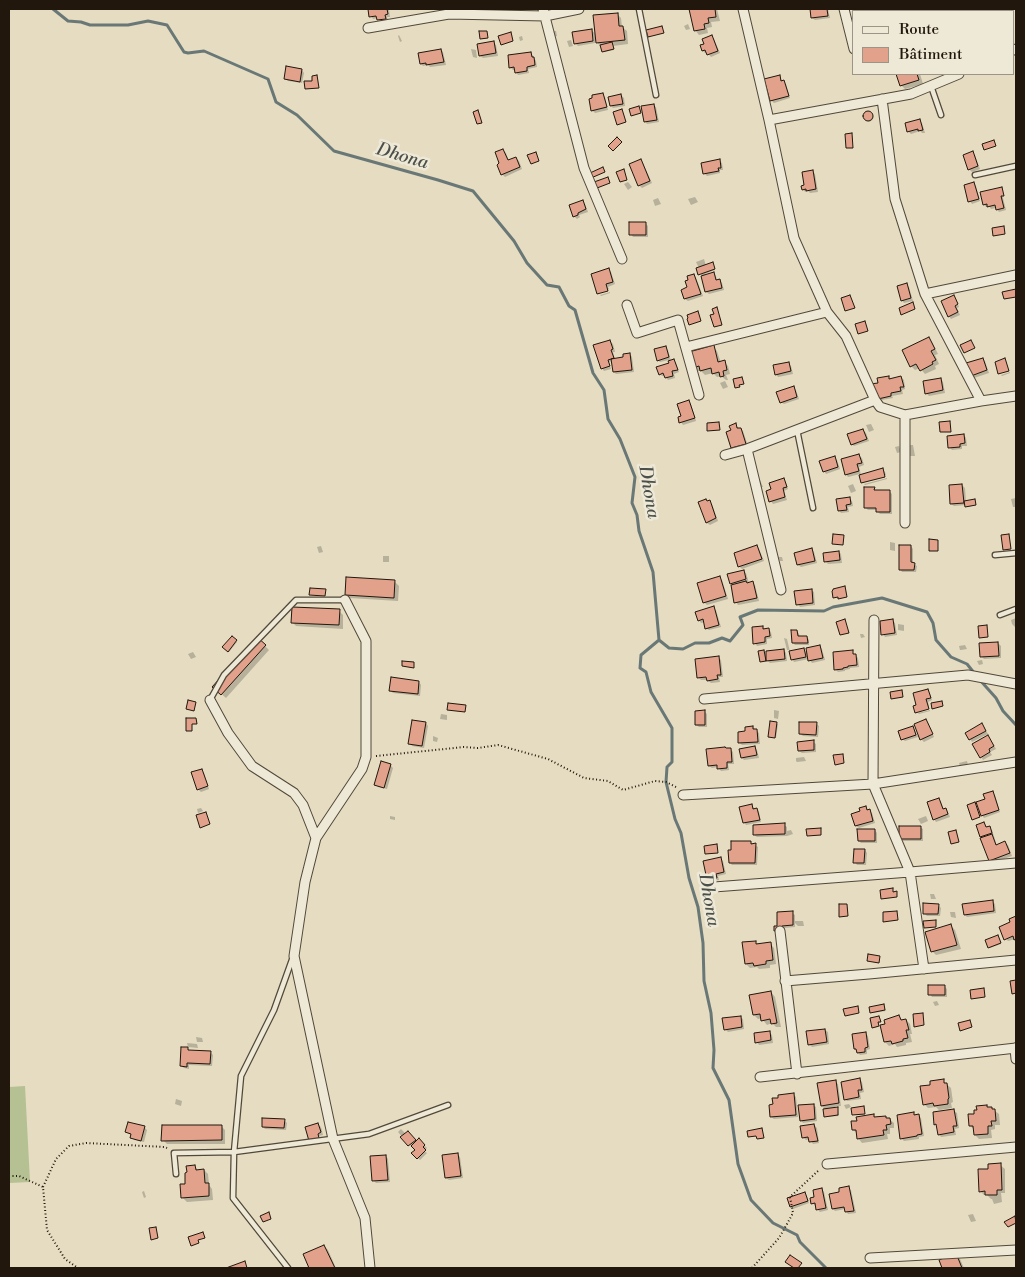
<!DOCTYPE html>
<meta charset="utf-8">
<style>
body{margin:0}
#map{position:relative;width:1025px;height:1277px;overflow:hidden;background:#e5dcc1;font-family:"Libre Bodoni",serif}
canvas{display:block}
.frame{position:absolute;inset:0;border:10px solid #21170c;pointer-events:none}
.legend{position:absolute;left:852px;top:10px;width:162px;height:65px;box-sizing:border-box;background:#eee8d7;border:1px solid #9c9486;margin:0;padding:6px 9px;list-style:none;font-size:15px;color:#21170c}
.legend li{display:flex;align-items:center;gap:10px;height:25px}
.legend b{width:25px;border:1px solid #9c9486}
</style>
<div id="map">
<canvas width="1025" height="1277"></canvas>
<div class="frame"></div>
<ul class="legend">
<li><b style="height:6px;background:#eee8d7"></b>Route</li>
<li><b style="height:14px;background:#e2a18b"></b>Bâtiment</li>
</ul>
</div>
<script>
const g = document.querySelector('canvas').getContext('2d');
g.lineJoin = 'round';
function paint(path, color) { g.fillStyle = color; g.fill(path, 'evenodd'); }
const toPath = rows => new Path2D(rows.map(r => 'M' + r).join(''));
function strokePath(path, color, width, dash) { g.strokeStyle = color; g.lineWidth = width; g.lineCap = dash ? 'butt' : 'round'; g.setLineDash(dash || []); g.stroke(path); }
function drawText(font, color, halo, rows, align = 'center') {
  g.font = font + ' "Libre Bodoni",serif'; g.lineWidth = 5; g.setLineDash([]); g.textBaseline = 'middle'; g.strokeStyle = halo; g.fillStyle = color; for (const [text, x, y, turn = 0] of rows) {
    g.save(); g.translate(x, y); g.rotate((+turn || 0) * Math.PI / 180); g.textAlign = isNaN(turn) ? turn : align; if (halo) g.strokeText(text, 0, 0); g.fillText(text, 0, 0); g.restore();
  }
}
paint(toPath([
 [25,1086,30,1182,9,1183,9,1087]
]), '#b5c093');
paint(toPath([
 [369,9,389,9,390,17,387,17,388,21,381,22,378,18,373,19,371,16],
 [691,9,717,9,720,21,711,22,712,27,707,28,708,33,699,35,695,30],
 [811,9,828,9,830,18,815,20,812,18],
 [923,9,938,9,940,11,924,11],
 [617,14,621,18,622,27,627,31,628,44,613,46,614,50,604,52,601,47,595,40,595,43,578,46,575,43,591,30,597,35],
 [688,24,690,29,686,30,684,26],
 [552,31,556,31,557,36,553,37],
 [399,35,402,41,400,42,398,36],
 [522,36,523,40,520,41,519,37],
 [712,37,714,39,720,53,711,57,707,52,705,53,703,51,705,45],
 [571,40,573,46,569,47,567,41],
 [493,43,496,45,498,56,483,58,480,56],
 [471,49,476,50,477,58,473,57],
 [441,50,443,52,446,65,430,67,428,65,423,66,421,64],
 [531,53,536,61,537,67,528,69,529,73,518,75,516,72,515,70,513,70,510,67],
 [302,70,304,73,302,83,288,81,285,78],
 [898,74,920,74,923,84,905,89,901,85],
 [779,76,783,82,786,84,790,98,774,103,771,100],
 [602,94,605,97,608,110,595,113,592,110],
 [621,95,624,98,625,106,613,108,611,106],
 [653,105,656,107,659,122,647,124,645,121],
 '864.5 117a4.5 4.5 0 1 1 9 0a4.5 4.5 0 1 1-9 0Z',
 [920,121,922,123,925,133,922,133,920,131,911,134,908,131],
 [503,150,506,153,509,161,516,158,519,161,522,169,505,177,502,174],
 [972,153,975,155,980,169,972,172,969,169],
 [641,160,643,163,652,183,642,188,639,185],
 [719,161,722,163,723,170,720,170,720,173,707,176,704,173],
 [813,172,815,174,818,192,810,193,808,191,805,192,803,189,806,186],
 [628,182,632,187,628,190,624,184],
 [974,183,976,186,980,201,972,204,970,201],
 [1002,189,1003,190,1001,190,1006,210,999,212,996,208,991,209,989,206,986,207,984,204],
 [695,197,698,202,691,205,688,199],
 [658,198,661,204,655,206,653,200],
 [582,202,585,204,588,212,579,215,580,217,577,219,574,216],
 [645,223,648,226,648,237,633,237,631,234],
 [704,259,706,266,713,264,715,270,705,274,705,276,714,274,716,276,717,281,720,280,722,283,724,290,709,294,706,292,702,275,699,274,699,268,696,262],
 [608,270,611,272,615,284,608,287,609,289,598,293],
 [694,275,696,278,703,296,688,301,685,299,682,290,688,288],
 [907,285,909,287,913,301,904,303,902,300],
 [610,292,610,293,601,296,600,295],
 [954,297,956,299,959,307,957,308,960,315,951,319,949,316],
 [928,338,932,342,938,354,935,355,939,364,935,366,936,369,925,374,920,368,915,370,911,366],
 [610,341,613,344,615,352,613,352,615,360,624,358,630,354,632,357,634,372,616,374,614,372,612,361,609,362,611,369,604,371,602,368],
 [713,347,717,351,721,363,724,362,728,366,730,374,726,375,728,380,726,380,721,376,717,377,713,373,705,375,701,371,698,371,694,367],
 [666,348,668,350,671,361,674,360,676,363,679,372,674,374,675,378,668,380,665,376,662,376,660,374,670,364,669,360,660,362,658,360],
 [983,359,985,361,989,373,974,378,972,375],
 [788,363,791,366,793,374,778,377,776,374],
 [1010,372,1010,373,1002,376,1001,375],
 [888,377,891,380,901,377,904,380,905,389,902,390,903,394,892,396,893,398,882,400,876,396,880,383],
 [941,379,943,382,945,393,929,396,926,393],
 [725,381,728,387,723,389,720,383],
 [794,388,796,390,799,399,784,404,781,402],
 [689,401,691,404,696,421,683,425,681,422],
 [871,424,874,430,869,432,866,425],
 [736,425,739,429,741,429,743,431,748,446,734,450,732,448,732,431],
 [863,430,866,433,869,441,854,446,852,444],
 [964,435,966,438,967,446,962,446,962,449,952,450,950,448],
 [908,445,913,445,915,456,910,456],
 [899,446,901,452,897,453,895,447],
 [859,456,862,458,864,465,859,467,861,475,883,470,885,472,886,475,862,482,860,474,848,477,846,474],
 [834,457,837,460,840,469,826,474,824,471],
 [887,478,887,479,865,485,864,484],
 [760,480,763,487,761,487,758,481],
 [784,480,786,482,788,489,784,491,787,500,773,504,771,501],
 [853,484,856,491,851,493,848,486],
 [962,485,965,488,966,502,975,500,976,505,968,507,966,505,954,506,951,504],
 [874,489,877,491,889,491,892,494,892,514,880,514,878,512,878,510,868,510,865,507],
 [849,498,852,501,853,506,848,507,849,512,841,513,839,510],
 [1016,498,1016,507,1013,507,1011,499],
 [699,502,709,502,712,504,718,521,710,525,707,523],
 [890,542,895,543,895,551,890,550],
 [321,546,323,552,319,553,317,547],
 [757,546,759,549,764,561,742,569,739,566],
 [911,546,913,549,913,564,917,566,916,572,902,572,900,569],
 [812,549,814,552,817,563,801,567,798,565,796,553],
 [839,552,841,554,842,563,828,564,826,562],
 [383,556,389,556,389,562,383,562],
 [778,557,782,557,783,561,780,561],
 [743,571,746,573,749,583,752,583,755,585,759,601,738,605,736,602,734,585,731,583],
 [720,578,722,580,728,599,707,605,704,602],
 [394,581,399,586,398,601,350,598,346,594],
 [811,590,814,592,815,605,800,607,798,604],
 [713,608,716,610,721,627,709,630,706,628,705,622,701,623,699,620],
 [339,611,343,615,343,629,296,626,292,622],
 [1016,618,1016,626,1015,627,1012,624,1011,620],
 [893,621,895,623,897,635,885,637,883,634],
 [898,624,904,625,904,631,898,630],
 [763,627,765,630,768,629,771,632,772,638,767,639,767,644,757,646,755,643],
 [797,631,799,634,800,637,807,637,809,640,809,645,795,645,793,643],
 [860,634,863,634,865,637,861,638],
 [232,637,237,642,229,652,224,647],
 [784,638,787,639,790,652,803,649,808,654,820,646,822,649,825,660,812,663,809,659,794,662,792,659,790,650,787,650],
 [258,639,269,650,226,698,218,691],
 [998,643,1001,646,1001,658,984,659,981,656],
 [965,645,967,649,961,650,960,650,959,646],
 [784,650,786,653,787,661,770,663,767,660],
 [193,652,196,657,191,659,188,654],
 [852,652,858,658,859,667,850,668,850,669,845,670,845,671,838,672,835,669],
 [719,658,721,660,723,677,719,677,720,682,711,683,707,680,701,680,699,678],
 [982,660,983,664,979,665,977,661],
 [419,682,421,685,420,696,393,693,390,690],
 [928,690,930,693,932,700,928,702,929,707,916,711],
 [774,710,779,711,778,719,774,718],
 [930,710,930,711,919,714,918,713],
 [705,712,707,714,707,727,699,727,696,725],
 [441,714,447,715,447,720,440,719],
 [926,720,928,723,934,737,924,742,921,739],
 [426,723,428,726,424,748,412,746,410,743],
 [816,723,819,726,818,737,803,736,800,734],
 [777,724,778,724,776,738,770,737,770,736],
 [753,727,759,733,760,744,742,745,740,743,746,732],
 [913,727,915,730,918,737,905,741,902,739],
 [984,727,988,734,972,742,970,739],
 [433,736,438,738,437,742,433,741],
 [990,739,996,749,990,752,992,755,983,760,974,745],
 [813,742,816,744,816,752,802,753,799,751],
 [755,747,757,750,759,758,744,760,742,758],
 [730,749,733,752,734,764,728,764,729,770,721,771,718,767,712,768,709,766],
 [804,757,806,761,797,762,796,761,796,758],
 [967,761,969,769,961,770,959,763],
 [390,765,393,768,387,789,378,787,376,785],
 [202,770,204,773,209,789,201,792,198,789],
 [992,793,995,795,1000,812,984,818,982,815,986,800],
 [939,799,941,802,944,810,946,809,948,812,950,817,936,822,934,819],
 [752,805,755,810,757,809,759,812,761,822,746,825,744,822],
 [865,807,872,813,875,823,859,828,856,826,861,812],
 [201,808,203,811,198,813,197,809],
 [390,816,395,817,395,820,390,819],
 [926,816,928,821,921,824,918,819],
 [984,824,987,828,989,827,992,830,997,846,1005,843,1008,845,1012,856,992,863,990,861,983,839,981,837],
 [784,825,787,827,787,831,791,830,793,834,787,836,757,837,754,835],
 [920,827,923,829,923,841,903,841,900,838],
 [875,830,877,833,877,843,861,843,859,841],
 [750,842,758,847,757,865,732,865,730,863],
 [865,850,867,853,866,865,857,865,855,862],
 [721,859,723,861,726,874,718,876,719,880,713,881,707,874],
 [930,894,934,894,936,899,931,899],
 [992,901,995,904,996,913,967,917,965,915],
 [938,905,941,908,940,916,927,916,924,913],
 [950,912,955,912,956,918,951,917],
 [792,913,795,915,795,921,803,921,804,926,798,926,795,923,795,927,784,928,785,932,778,933,775,930],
 [1016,917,1016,940,1015,939,1008,941,1006,939,1012,923,1011,920],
 [951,926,955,930,961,949,936,955,932,951],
 [998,937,1001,944,990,948,986,941],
 [755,942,758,945,770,944,774,948,776,964,770,965,770,968,759,969,757,967,750,968,746,964],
 [944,986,947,989,947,997,932,997,930,994],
 [771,992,775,997,781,1027,776,1027,772,1023,767,1025,763,1020,762,1018,758,1019,754,1015],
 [937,1001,939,1005,935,1006,933,1002],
 [884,1006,886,1011,872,1013],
 [740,1017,743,1019,744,1029,728,1032,725,1029],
 [879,1017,881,1022,878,1023,879,1026,886,1024,899,1017,903,1021,906,1020,910,1024,912,1034,910,1034,912,1042,906,1043,906,1045,897,1047,895,1044,889,1046,885,1042,882,1026,874,1028,873,1027],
 [825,1030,828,1032,829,1044,812,1047,809,1044],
 [769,1032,772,1035,773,1043,759,1045,757,1042],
 [865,1033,868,1036,870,1049,867,1050,867,1054,860,1055,855,1049],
 [196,1037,202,1038,203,1042,197,1042],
 [187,1043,197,1044,198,1048,188,1047],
 [187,1048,190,1051,211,1053,213,1055,212,1066,189,1065,189,1069,184,1068,181,1066],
 [860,1080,862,1082,864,1092,860,1093,861,1099,847,1101,845,1099],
 [943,1081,951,1088,953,1102,951,1103,952,1108,939,1110,936,1107,928,1108,924,1104,931,1086],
 [835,1082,838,1084,841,1106,835,1106,838,1109,839,1116,826,1117,826,1110,822,1106],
 [793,1094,796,1097,798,1117,774,1119,771,1117],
 [176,1099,182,1101,181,1106,175,1104],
 [849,1104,851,1107,846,1109,844,1105],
 [813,1105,816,1107,817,1121,803,1123,801,1120],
 [991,1108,999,1114,1000,1125,995,1125,995,1129,991,1130,992,1138,979,1139,975,1135,975,1130,970,1126,976,1115],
 [954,1111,957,1113,959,1128,955,1129,956,1135,941,1137,939,1134,938,1126,935,1124],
 [913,1114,916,1116,919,1116,921,1118,924,1136,919,1137,919,1139,904,1141,901,1138],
 [873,1115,876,1118,889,1119,894,1123,894,1128,890,1128,890,1134,887,1134,888,1139,862,1143,858,1138,858,1134,853,1130],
 [284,1120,287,1123,286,1130,265,1129,263,1127],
 [318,1124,321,1127,323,1135,319,1136,321,1141,313,1143],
 [814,1125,817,1128,819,1143,813,1144,810,1139,806,1140,803,1137],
 [221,1126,225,1130,225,1144,167,1144,163,1140],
 [144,1127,147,1130,144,1142,134,1140,132,1137,132,1135,129,1134,126,1132],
 [401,1129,406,1134,408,1132,416,1142,419,1140,427,1148,424,1151,427,1153,420,1160,413,1153,416,1150,411,1145,410,1146,398,1132],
 [457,1154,460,1157,463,1178,449,1180,446,1178],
 [386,1156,388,1159,390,1182,376,1183,373,1180],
 [1000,1165,1005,1169,1005,1193,1001,1193,1002,1202,994,1204,992,1199,991,1199,987,1195,984,1195,980,1191],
 [195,1167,199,1171,204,1170,208,1174,209,1185,212,1189,213,1200,187,1202,182,1197],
 [848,1188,851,1190,856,1213,848,1214,845,1209,835,1211,833,1209,841,1193],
 [822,1189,824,1192,828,1210,820,1212,817,1209,817,1206,815,1206,813,1203],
 [144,1191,146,1197,144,1198,142,1192],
 [804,1193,807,1196,809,1203,793,1209,791,1206],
 [973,1214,976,1221,971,1222,968,1215],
 [324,1246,328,1250,336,1268,310,1268,304,1255],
 [956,1255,960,1259,964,1268,943,1268,940,1261]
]), '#0003');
strokePath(toPath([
 [53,9,68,21,81,22,90,25,128,25,148,21,167,25,184,52,188,53,204,51,268,79,276,102,297,115,334,151,438,180,473,191,514,241,527,263,547,285,559,287,569,306,575,310,593,373,604,390,608,419,620,439,635,477,632,503,637,515,639,531,653,572,659,640,641,655,640,668,646,672,651,692,672,728,672,762,667,767,666,782,675,819,681,833,689,878,698,907,703,943,704,981,711,1013,714,1050,713,1068,729,1100,738,1164,751,1200,773,1223,797,1235,800,1242,826,1268],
 [659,640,669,648,683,649,695,643,709,643,722,638,730,641,743,625,740,617,758,610,824,611,833,607,882,598,927,612,933,623,936,640,951,657,967,664,975,674],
 [979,679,996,698,1003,711,1016,725]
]), '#697876', 3);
const building = toPath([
 [368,9,387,9,388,14,385,15,386,19,377,20,376,16,369,17,368,9],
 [689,9,715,9,716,17,708,18,709,23,704,24,705,29,694,31,689,9],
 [810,9,827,9,828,16,811,18,810,9],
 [618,13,619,26,623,26,625,40,596,43,593,15,618,13],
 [662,26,664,33,648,37,646,30,662,26],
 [592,29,593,41,574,44,572,32,592,29],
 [479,31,487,31,488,38,480,39,479,31],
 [511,32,513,41,501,45,498,36,511,32],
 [712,35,718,51,707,55,705,50,702,51,700,45,704,44,702,39,712,35],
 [494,41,496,53,479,56,477,44,494,41],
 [612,42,614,49,602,52,600,45,612,42],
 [441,49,444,62,426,65,426,63,420,64,418,53,441,49],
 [531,52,532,57,534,57,535,65,527,67,527,71,515,73,514,67,509,68,508,55,531,52],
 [286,66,302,69,300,82,284,79,286,66],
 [896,74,917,74,919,80,900,86,896,74],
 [317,75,319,88,305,89,304,81,312,81,312,76,317,75],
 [780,75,781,81,784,80,789,96,770,101,764,79,780,75],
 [603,93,607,107,591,111,589,99,592,98,592,95,603,93],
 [621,94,623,104,610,106,608,97,621,94],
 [654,104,657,120,644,122,641,106,654,104],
 [639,106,641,113,631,116,629,109,639,106],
 [622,109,626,122,617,125,613,112,622,109],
 [478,110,482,123,477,124,473,112,478,110],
 '863 116a5 5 0 1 1 10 0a5 5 0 1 1-10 0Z',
 [920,119,923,130,918,131,918,129,907,132,905,123,920,119],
 [852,133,853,148,846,148,845,134,852,133],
 [617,137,622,142,613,151,608,146,617,137],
 [994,140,996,146,984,150,982,144,994,140],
 [503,149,508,160,516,157,520,167,501,175,497,165,499,163,495,152,503,149],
 [973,151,978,166,968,170,963,155,973,151],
 [536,152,539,161,531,164,527,155,536,152],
 [641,159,650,181,638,186,629,164,641,159],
 [720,159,721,168,718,168,719,171,703,174,701,163,720,159],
 [603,167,605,172,591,178,590,173,603,167],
 [624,169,627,180,620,182,616,172,624,169],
 [813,170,816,189,806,191,806,189,802,190,801,186,804,185,802,172,813,170],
 [608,177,610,183,597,188,594,182,608,177],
 [974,182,979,199,968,202,964,185,974,182],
 [1002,187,1004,196,1001,196,1004,208,996,210,995,205,987,207,987,204,983,205,980,192,1002,187],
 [583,200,586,209,578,213,578,215,573,217,569,205,583,200],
 [629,222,646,222,646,235,629,235,629,222],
 [1004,226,1005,234,993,236,992,228,1004,226],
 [713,262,715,269,698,275,696,268,713,262],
 [609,268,613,282,606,284,608,291,597,294,591,274,609,268],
 [714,272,716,280,720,279,722,288,705,292,701,276,714,272],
 [694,274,701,294,684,299,681,290,687,287,685,281,688,280,687,276,694,274],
 [907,283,911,298,901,301,897,286,907,283],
 [1016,289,1016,297,1004,299,1002,292,1016,289],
 [850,295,855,308,845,311,841,298,850,295],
 [954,295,958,304,955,306,958,312,948,317,941,301,954,295],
 [913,302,915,309,901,315,899,308,913,302],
 [717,307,722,325,714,327,710,315,714,314,712,309,717,307],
 [698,311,701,321,689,325,687,319,688,318,687,315,698,311],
 [865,321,868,331,858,334,855,324,865,321],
 [929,337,935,349,931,351,936,360,932,362,933,364,920,371,916,364,910,367,902,350,929,337],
 [610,340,613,349,611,350,614,358,608,360,610,366,601,369,593,345,610,340],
 [971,340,975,348,964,353,960,345,971,340],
 [714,345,718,362,725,360,727,370,723,371,724,376,720,377,719,372,712,374,711,368,700,371,699,366,693,368,689,352,714,345],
 [666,346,669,357,657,361,654,349,666,346],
 [630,353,632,370,613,372,611,359,623,357,623,354,630,353],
 [983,358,987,370,971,376,966,363,983,358],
 [1005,358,1009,371,998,374,995,362,1005,358],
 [674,359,678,370,672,371,673,376,665,378,663,373,659,375,656,367,669,363,668,361,674,359],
 [789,362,791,371,775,375,773,365,789,362],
 [889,376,889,379,901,376,904,387,900,387,901,391,891,393,891,396,878,399,877,393,872,394,870,384,878,383,877,378,889,376],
 [742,377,744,384,739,385,740,387,735,388,733,379,742,377],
 [941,378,943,390,925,394,923,381,941,378],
 [794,386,797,397,780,403,776,392,794,386],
 [689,400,695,418,679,423,678,417,681,416,677,404,689,400],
 [950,421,951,432,940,432,939,422,950,421],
 [719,422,720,430,707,431,707,423,719,422],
 [736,423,737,428,741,428,746,444,731,448,726,432,731,430,729,426,736,423],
 [863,429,867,439,851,445,847,434,863,429],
 [964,434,965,443,960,444,960,447,948,448,947,436,964,434],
 [859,454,862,463,857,464,859,471,845,475,841,459,859,454],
 [835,456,838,467,823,472,819,461,835,456],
 [883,468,885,477,861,483,859,475,883,468],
 [784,478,787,487,783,488,785,497,769,502,766,491,771,489,769,483,784,478],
 [962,484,964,503,950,504,949,485,962,484],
 [864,487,875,487,874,490,890,490,890,512,876,512,876,508,864,508,864,487],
 [850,497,851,504,846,505,847,510,838,511,836,499,850,497],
 [706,499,707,501,710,500,716,518,706,523,698,502,706,499],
 [975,499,976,505,965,507,964,501,975,499],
 [833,534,844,535,843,545,832,544,833,534],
 [1009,534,1011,549,1003,550,1001,535,1009,534],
 [929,539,938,540,938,551,929,551,929,539],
 [757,545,762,559,738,567,734,553,757,545],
 [899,545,911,545,911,562,915,563,914,570,899,570,899,545],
 [812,548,815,561,797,565,794,553,812,548],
 [839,551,840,560,824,562,823,553,839,551],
 [744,570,746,579,730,584,727,574,744,570],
 [720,576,726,596,703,603,697,583,720,576],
 [346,577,395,580,394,598,345,595,346,577],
 [746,581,747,583,753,581,757,598,734,603,731,585,746,581],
 [845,586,847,597,838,599,838,597,833,598,832,591,833,590,833,589,845,586],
 [310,588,326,589,325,596,309,595,310,588],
 [812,589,813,603,796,605,794,591,812,589],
 [714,606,719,625,705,629,703,619,698,621,695,612,714,606],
 [292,607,340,609,339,625,291,623,292,607],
 [845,619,849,633,840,635,836,622,845,619],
 [893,619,895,633,881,635,880,621,893,619],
 [987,625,988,637,979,638,978,626,987,625],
 [763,626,763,629,769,628,770,636,765,637,765,642,753,644,752,627,763,626],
 [791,630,797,630,798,636,807,636,808,643,792,643,791,630],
 [232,636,237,640,228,652,222,647,232,636],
 [257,637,266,645,221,695,212,687,257,637],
 [998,642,999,656,980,657,979,643,998,642],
 [820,645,823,658,808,661,806,648,820,645],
 [804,648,806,657,791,660,789,651,804,648],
 [784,649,785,659,766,661,766,651,784,649],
 [764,650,766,661,760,662,758,651,764,650],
 [853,650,853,654,856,654,857,665,848,666,848,667,843,668,843,669,834,670,833,652,853,650],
 [719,656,721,675,717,675,718,679,707,681,706,677,697,678,695,659,719,656],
 [402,661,414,662,414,668,402,666,402,661],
 [391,677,419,681,418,694,389,691,391,677],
 [928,689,931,698,926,699,929,709,915,713,913,706,916,705,913,693,928,689],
 [902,690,903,697,891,699,890,692,902,690],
 [188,700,196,702,194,711,186,709,188,700],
 [942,701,943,706,932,709,931,703,942,701],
 [448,703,466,705,465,712,447,710,448,703],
 [705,710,705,725,695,725,695,711,705,710],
 [186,718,196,718,197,724,192,724,192,731,186,731,186,718],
 [926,719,933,734,920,740,914,724,926,719],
 [412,720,426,722,422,746,408,744,412,720],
 [770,721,777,722,775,738,768,737,770,721],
 [799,722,817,722,816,735,799,734,799,722],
 [982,723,986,731,969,740,965,733,982,723],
 [753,726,753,729,757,729,758,742,738,743,738,732,745,731,745,727,753,726],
 [913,726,916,735,901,740,898,731,913,726],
 [988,735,994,746,989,749,990,752,980,758,972,744,988,735],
 [814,740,814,750,798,751,797,742,814,740],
 [755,746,757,755,741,758,739,749,755,746],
 [725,747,726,748,731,748,732,762,727,762,727,768,717,769,717,765,708,766,706,749,725,747],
 [843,754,844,763,835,765,833,755,843,754],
 [381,761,391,764,384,788,374,785,381,761],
 [202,769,208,786,197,790,191,772,202,769],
 [993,791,999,810,981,816,976,802,985,799,983,794,993,791],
 [939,798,943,809,946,808,948,814,933,820,927,802,939,798],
 [975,802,980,817,972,820,967,805,975,802],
 [752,804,753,809,757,808,760,820,743,823,739,807,752,804],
 [866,806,867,810,870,809,873,821,855,826,851,814,860,811,859,808,866,806],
 [206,812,210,824,200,828,196,815,206,812],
 [984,822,986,827,990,826,992,833,980,837,976,825,984,822],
 [785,823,785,834,753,835,753,825,785,823],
 [899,826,921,826,921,839,899,839,899,826],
 [821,828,821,835,807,836,806,829,821,828],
 [857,829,875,829,875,841,858,841,857,829],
 [956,830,959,842,951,844,948,832,956,830],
 [992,834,996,845,1005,841,1010,853,989,861,980,838,992,834],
 [731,841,751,841,751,844,756,843,755,863,729,863,728,850,731,850,731,841],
 [717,844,718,853,705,854,704,846,717,844],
 [854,849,865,849,864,863,853,863,854,849],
 [721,857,724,872,716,874,717,878,710,879,709,874,706,875,703,861,721,857],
 [893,888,893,892,897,891,897,897,881,899,880,890,893,888],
 [993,900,994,911,964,915,962,904,993,900],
 [923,903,939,904,938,914,923,914,923,903],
 [839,904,847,904,848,916,839,917,839,904],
 [793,911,793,925,782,926,783,930,774,931,774,926,777,926,777,912,793,911],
 [897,911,898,920,883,922,883,912,897,911],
 [1016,916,1016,939,1014,940,1013,936,1004,940,999,927,1010,922,1009,919,1016,916],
 [936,920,936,927,924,928,923,921,936,920],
 [951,924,957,945,931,952,925,932,951,924],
 [998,935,1001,943,988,948,985,940,998,935],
 [756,941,756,944,771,942,773,960,766,961,766,964,754,966,753,963,745,964,742,942,756,941],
 [868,954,880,956,879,963,867,961,868,954],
 [1016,980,1016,993,1012,994,1010,981,1016,980],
 [928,985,945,985,945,995,928,995,928,985],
 [984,988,985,997,971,999,970,990,984,988],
 [771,991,777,1023,771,1024,770,1019,761,1021,760,1014,753,1015,749,995,771,991],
 [884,1004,885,1010,870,1013,869,1007,884,1004],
 [858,1006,859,1013,845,1016,843,1009,858,1006],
 [923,1013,924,1025,914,1027,913,1014,923,1013],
 [899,1015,901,1020,906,1019,909,1030,906,1030,908,1038,903,1039,903,1041,892,1044,891,1041,884,1042,880,1025,885,1024,884,1020,899,1015],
 [741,1016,742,1027,724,1030,722,1018,741,1016],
 [879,1016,881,1022,878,1022,879,1026,872,1028,870,1018,879,1016],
 [970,1020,972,1027,960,1031,958,1023,970,1020],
 [825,1029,827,1042,808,1045,806,1031,825,1029],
 [770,1031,771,1040,755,1043,754,1033,770,1031],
 [866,1032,868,1047,865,1048,865,1052,857,1053,856,1049,854,1049,852,1034,866,1032],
 [181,1047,188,1047,188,1050,211,1051,210,1064,187,1063,187,1067,180,1066,181,1047],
 [860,1078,862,1090,858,1090,859,1097,844,1100,841,1082,860,1078],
 [944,1079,944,1083,947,1083,949,1098,948,1099,948,1104,934,1106,933,1103,923,1105,920,1086,930,1085,930,1081,944,1079],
 [836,1080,839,1103,821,1106,817,1083,836,1080],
 [794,1093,796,1115,770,1117,769,1105,773,1104,772,1098,778,1098,778,1095,794,1093],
 [814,1104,815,1119,800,1121,798,1105,814,1104],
 [987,1105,987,1107,992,1107,992,1109,995,1109,996,1121,991,1121,992,1126,988,1126,988,1134,974,1135,973,1126,969,1126,968,1114,974,1114,974,1110,977,1110,976,1106,987,1105],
 [864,1106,865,1114,852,1115,851,1108,864,1106],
 [838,1107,838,1115,824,1117,823,1109,838,1107],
 [954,1109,957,1126,953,1126,954,1132,938,1135,936,1124,934,1125,933,1112,954,1109],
 [914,1112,914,1115,919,1114,922,1134,917,1135,917,1136,900,1139,897,1115,914,1112],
 [874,1114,874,1117,886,1116,886,1118,890,1118,891,1124,886,1125,887,1130,883,1130,884,1135,857,1139,856,1130,852,1130,851,1121,857,1121,856,1117,874,1114],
 [262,1118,285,1119,284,1128,262,1127,262,1118],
 [128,1122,145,1126,141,1141,130,1138,131,1134,125,1132,128,1122],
 [318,1123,321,1132,318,1134,319,1138,309,1141,305,1127,318,1123],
 [814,1124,818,1141,809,1142,808,1137,802,1138,800,1126,814,1124],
 [162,1125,222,1125,222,1140,161,1141,162,1125],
 [762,1128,764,1138,757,1139,756,1136,748,1137,747,1131,762,1128],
 [408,1131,416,1140,408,1146,400,1137,408,1131],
 [419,1138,425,1145,423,1147,426,1150,417,1159,411,1153,415,1150,411,1146,419,1138],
 [458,1153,461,1176,445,1178,442,1155,458,1153],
 [386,1155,388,1180,372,1181,370,1156,386,1155],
 [1001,1163,1002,1190,997,1190,997,1195,985,1195,985,1191,979,1192,978,1169,988,1169,988,1164,1001,1163],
 [195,1165,196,1170,204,1169,205,1183,209,1183,209,1196,181,1198,180,1184,185,1184,185,1173,187,1172,186,1166,195,1165],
 [849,1186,854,1211,845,1212,844,1207,832,1209,829,1194,839,1192,839,1188,849,1186],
 [822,1188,826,1208,816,1210,815,1203,811,1204,810,1198,814,1197,813,1190,822,1188],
 [805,1192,808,1201,790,1207,787,1198,805,1192],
 [269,1212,271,1219,263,1222,260,1216,269,1212],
 [1015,1216,1016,1223,1008,1227,1004,1222,1015,1216],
 [156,1227,158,1238,151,1240,149,1228,156,1227],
 [203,1232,205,1238,198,1240,199,1243,191,1246,188,1237,203,1232],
 [324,1245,335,1268,309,1268,303,1254,324,1245],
 [956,1253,962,1268,942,1268,939,1260,956,1253],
 [790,1255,802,1263,798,1268,794,1268,785,1262,790,1255],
 [245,1261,247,1268,226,1268,245,1261]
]);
paint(building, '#e2a18b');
strokePath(building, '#21170c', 1);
const lane = toPath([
 [639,9,656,95],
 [931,86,941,115],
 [975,175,1016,166],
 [797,430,813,508],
 [995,555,1016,553],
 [1000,615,1016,609],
 [210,700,224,675,296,600,345,600],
 [176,1174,174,1153,234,1152,369,1134,448,1105],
 [288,1268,233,1198,234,1152,241,1076,274,1010,293,957]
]);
const street = toPath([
 [543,9,584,168,622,259],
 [743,9,769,120,794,238,827,312,846,336,875,400,880,407,905,415,981,401,1016,396],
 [844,9,854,49],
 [925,9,926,11],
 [368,28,449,14,545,16,579,9],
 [1014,50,1016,49],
 [882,99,895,199,925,294,981,401],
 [769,120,911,94,959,74],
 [925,294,1016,275],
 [627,305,637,333,678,320,699,395],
 [686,347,827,312],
 [747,449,781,590],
 [725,455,747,449,875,400],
 [905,523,905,415],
 [345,600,366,641,366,757,362,769,316,838,305,882,294,956,333,1139,365,1218,370,1268],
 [874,620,873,784,910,872,924,969],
 [704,699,968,675,1016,684],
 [210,700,228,733,252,766,294,793,303,805,316,838],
 [683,795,873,784,1016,762],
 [714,887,910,872,1016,863],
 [780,931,797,1074],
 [785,981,869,974,1016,960],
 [1015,1048,1016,1059],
 [760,1077,1016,1048],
 [827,1164,1016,1147],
 [870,1258,1016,1250]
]);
strokePath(lane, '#524839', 7);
strokePath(street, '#524839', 11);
strokePath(toPath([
 [376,756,464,747,478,748,498,745,548,759,584,778,608,781,623,790,655,781,666,782,676,787],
 [9,1176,19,1176,43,1187,47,1230,65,1259,78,1268],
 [43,1187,56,1159,69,1146,86,1143,165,1147,167,1148],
 [752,1268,779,1238,787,1224,793,1213,790,1197,819,1170]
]), '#21170c', 2, [1, 2.5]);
strokePath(lane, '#eee8d7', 4.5);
strokePath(street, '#eee8d7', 9);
drawText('italic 18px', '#4b504a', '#eee8d7', [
 ["Dhona",402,157,16],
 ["Dhona",648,492,80],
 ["Dhona",708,900,80]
]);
</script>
